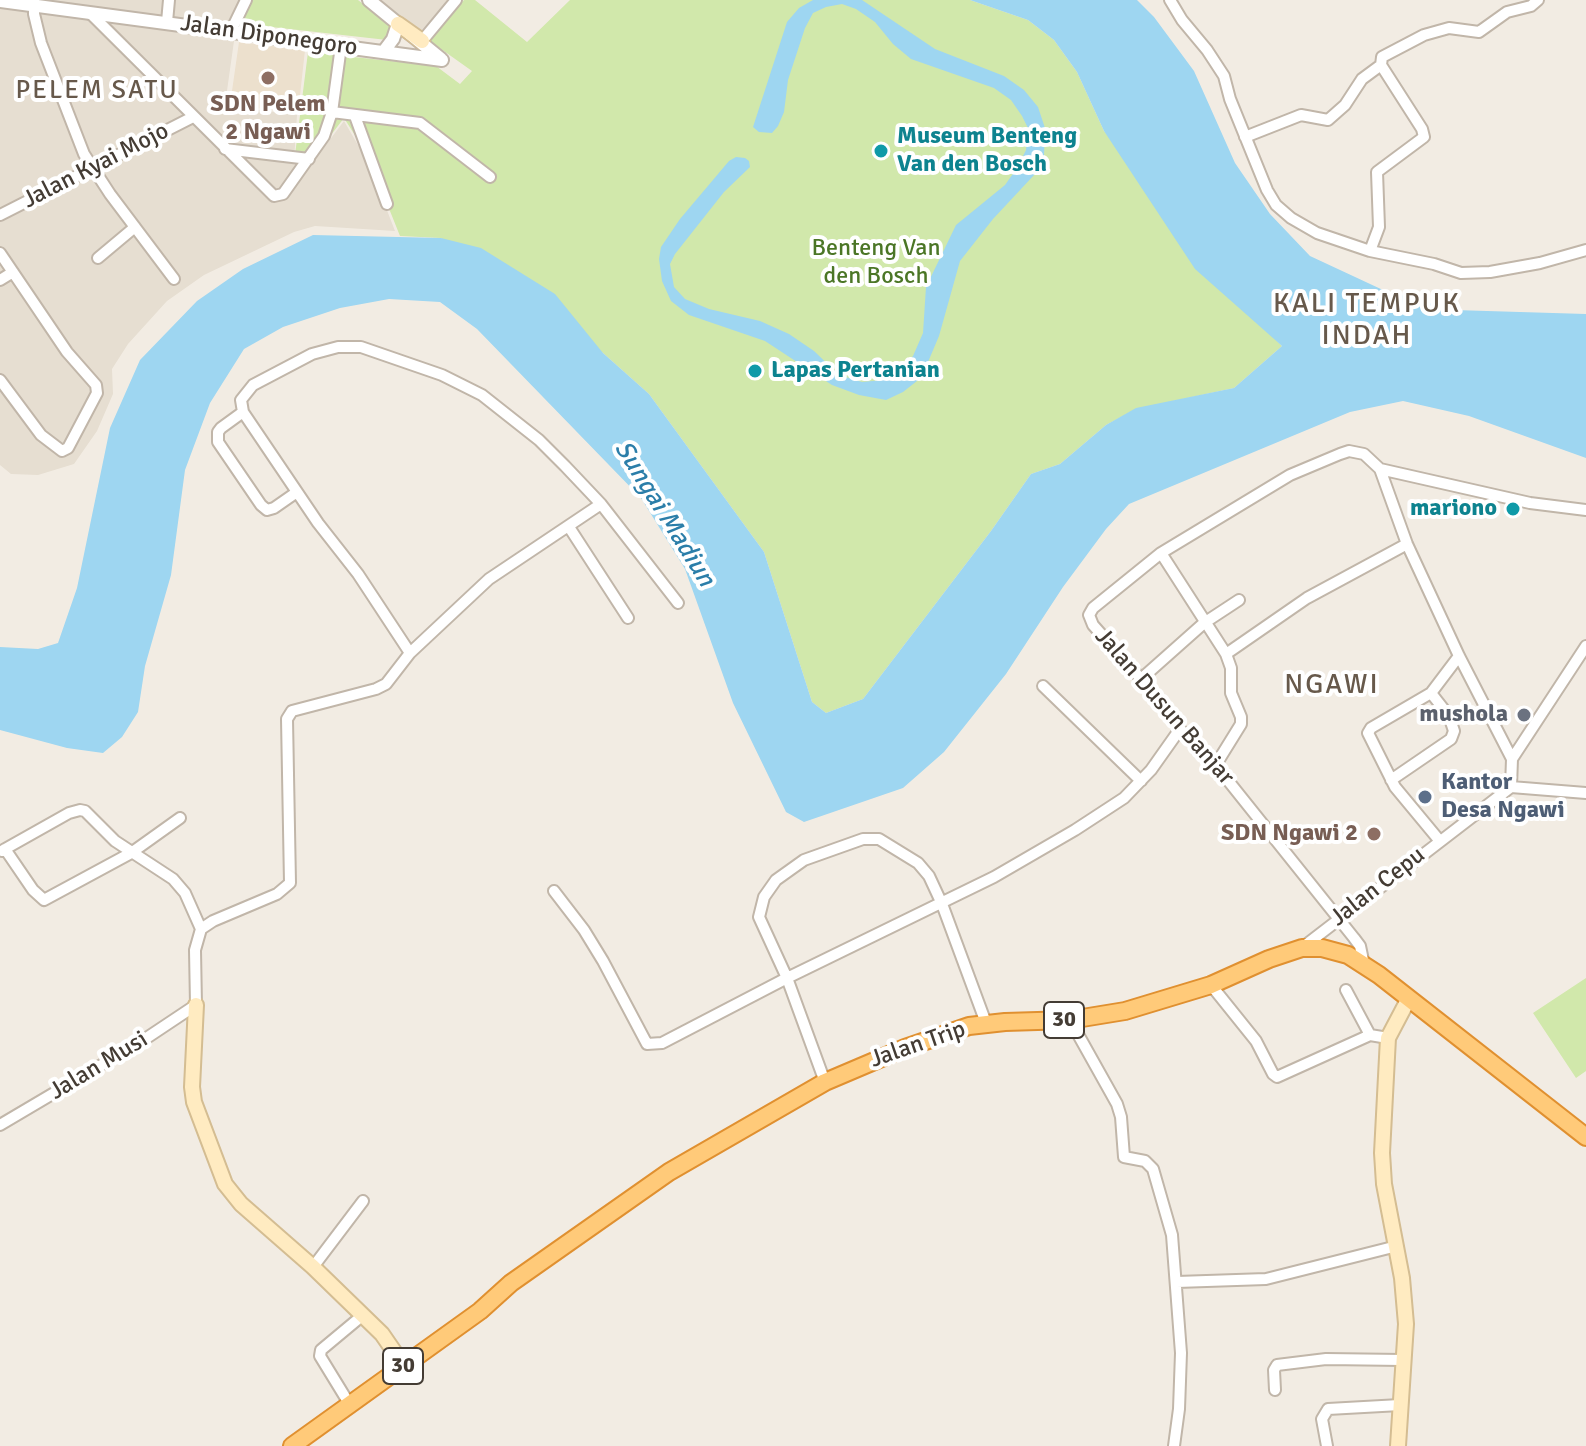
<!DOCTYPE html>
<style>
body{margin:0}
canvas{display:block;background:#f2ece3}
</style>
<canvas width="1586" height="1446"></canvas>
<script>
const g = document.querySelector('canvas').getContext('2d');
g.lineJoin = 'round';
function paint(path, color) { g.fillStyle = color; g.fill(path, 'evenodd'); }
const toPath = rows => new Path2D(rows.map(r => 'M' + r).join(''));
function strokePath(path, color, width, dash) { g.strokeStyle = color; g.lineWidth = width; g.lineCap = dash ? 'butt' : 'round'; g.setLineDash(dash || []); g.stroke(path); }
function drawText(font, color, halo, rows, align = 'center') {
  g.font = font + ' Signika,sans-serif'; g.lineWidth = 8; g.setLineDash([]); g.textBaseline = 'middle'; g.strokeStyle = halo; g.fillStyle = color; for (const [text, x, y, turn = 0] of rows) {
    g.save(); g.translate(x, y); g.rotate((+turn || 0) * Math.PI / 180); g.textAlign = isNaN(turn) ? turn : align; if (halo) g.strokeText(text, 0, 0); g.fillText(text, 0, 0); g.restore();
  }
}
paint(toPath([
 [27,0,239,0,228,24],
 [381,0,456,0,442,8,420,32],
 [0,7,231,37,234,41,225,105,297,115,294,160,313,162,344,121,369,164,395,231,315,226,294,232,204,275,167,301,128,344,112,369,113,394,97,431,74,464,38,475,11,474,0,465]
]), '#e6ded1');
paint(toPath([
 [239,42,305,50,298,113,230,105]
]), '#ece0cd');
paint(toPath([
 [246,0,358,0,392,27,387,40,236,23],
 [464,0,475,0,527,42,570,0,970,0,1028,20,1054,40,1077,72,1104,131,1270,334,1282,346,1234,388,1136,409,1106,425,1060,464,1031,474,991,531,863,699,826,713,812,702,764,552,649,394,603,353,441,238,400,236,368,156,344,118,314,157,295,155,308,52,436,66,460,84,472,71,427,39],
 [1586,978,1586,1071,1576,1078,1533,1013]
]), '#d1e8ab');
paint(toPath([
 [813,0,862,0,935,49,1004,76,1024,90,1038,107,1045,128,1044,156,1035,174,993,219,960,261,939,336,928,362,917,381,903,392,886,400,859,395,832,385,765,341,689,315,671,301,662,281,659,259,661,247,680,219,729,161,736,157,745,158,749,161,750,167,724,192,675,254,670,264,674,287,685,299,709,309,760,321,789,334,814,351,839,375,862,382,883,380,898,372,913,356,923,333,926,287,956,225,1005,185,1017,168,1026,150,1028,128,1022,116,1011,100,994,88,911,59,893,44,875,22,856,9,842,4,826,7,813,13,805,28,788,80,784,112,778,126,772,133,759,132,753,127,787,22,799,8],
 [970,0,1137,0,1154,17,1194,71,1235,163,1270,214,1310,256,1383,290,1454,310,1586,314,1586,458,1469,416,1403,401,1350,412,1129,504,1106,529,1063,587,1006,674,944,752,903,788,804,822,786,812,733,703,685,569,641,498,477,329,440,302,389,299,340,308,283,327,244,349,210,403,185,470,171,575,145,666,138,712,122,737,103,753,67,748,0,730,0,647,38,649,58,643,77,588,110,428,140,360,197,301,243,269,313,235,441,238,481,248,555,294,603,353,649,394,764,552,812,702,826,713,863,699,991,531,1031,474,1060,464,1106,425,1136,408,1234,388,1282,346,1195,269,1104,131,1077,72,1054,40,1028,20]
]), '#9ed6f1');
const minor = toPath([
 [34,0,34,14,41,43,84,154,110,194,174,279],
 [1170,0,1182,20,1207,50,1224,76,1230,99,1267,190,1276,205,1291,218,1317,233,1370,251,1434,264,1461,273,1490,272,1540,263,1586,250],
 [90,13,274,196,283,194,324,136,332,112,341,46],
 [167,22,169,0],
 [231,31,246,0],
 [422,41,456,0],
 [332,112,420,123,490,177],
 [355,116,387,204],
 [1245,137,1301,115,1328,120,1345,105,1362,79,1381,65],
 [225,149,309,159],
 [0,215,193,117],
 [1370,251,1379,227,1377,172,1424,137,1422,129,1381,65,1382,57,1424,35,1449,28,1479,32,1507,12,1531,6,1538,0],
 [0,253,67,352,96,385,97,393,68,448,62,451,41,435,0,380],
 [98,258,135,227],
 [0,280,13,272],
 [243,412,221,428,218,432,218,442,261,505,267,510,274,508,297,492],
 [1380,469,1530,503,1586,510],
 [569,527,628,618],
 [1161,553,1226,654,1231,668,1231,693,1241,717,1241,724,1215,766],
 [410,653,358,574,318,523,243,412,241,400,253,385,312,354,338,347,361,347,442,375,482,395,539,440,565,466,601,504,678,603],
 [1226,654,1307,598,1407,544],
 [1141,679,1204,623,1239,600],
 [1043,686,1141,781],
 [1391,780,1451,739,1454,731,1449,716,1431,693],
 [1511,787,1512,759,1586,646],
 [1439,840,1395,787,1368,733,1371,728,1431,693,1459,656],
 [5,849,69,813,80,810,85,811,115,841,173,879,185,893,201,929],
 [2,851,5,849,33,890,44,900,131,853,180,818],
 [554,891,584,930,603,961,647,1044,662,1043,787,978,994,877,1075,830,1124,798,1151,770,1180,729],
 [1303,947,1511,787,1586,793],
 [1364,965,1360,946,1354,938,1222,773,1180,729,1141,679,1093,625,1089,615,1093,608,1161,553,1290,475,1340,454,1349,451,1364,454,1380,469,1407,544,1459,656,1512,759],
 [1211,985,1256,1041,1273,1074,1277,1077,1370,1035,1388,1038],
 [1346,990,1370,1035],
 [1070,1020,1117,1104,1121,1117,1124,1157,1145,1161,1153,1169,1172,1235,1181,1353,1179,1409,1174,1446],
 [825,1082,787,978,759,917,764,897,776,880,804,860,863,839,879,839,918,863,929,876,942,904,986,1023],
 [0,1125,142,1041,196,1005,195,950,201,929,213,921,277,894,290,883,287,719,292,711,376,689,386,684,410,653,489,579,601,504],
 [313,1267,363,1201],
 [1177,1282,1266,1279,1397,1246],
 [1275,1390,1274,1370,1277,1365,1326,1359,1403,1360],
 [350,1405,320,1356,321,1350,363,1315],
 [1327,1446,1322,1419,1328,1409,1400,1405]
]);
const tertiary = toPath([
 [369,0,441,59],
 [0,1,442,60],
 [384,51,393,39,398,24]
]);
const secondary = toPath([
 [398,24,422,41],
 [196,1005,192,1087,194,1102,225,1184,241,1204,313,1267,382,1334,404,1366],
 [1398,1446,1406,1324,1402,1278,1384,1184,1382,1153,1388,1038,1408,1000]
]);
const trunk = toPath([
 [292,1446,480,1311,511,1283,669,1172,825,1082,905,1048,969,1026,1005,1022,1070,1020,1125,1011,1211,985,1269,959,1302,948,1322,948,1348,955,1379,975,1586,1137]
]);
strokePath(minor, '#c1b6a9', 14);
strokePath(tertiary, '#c1b6a9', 16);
strokePath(secondary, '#d4bd92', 18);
strokePath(trunk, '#e09030', 20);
strokePath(minor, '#fff', 10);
strokePath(tertiary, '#fff', 12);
strokePath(secondary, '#ffebc1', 14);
strokePath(trunk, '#ffca79', 16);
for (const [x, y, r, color] of [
 [268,78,8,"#8d6e63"],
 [881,151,8,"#0f9aa8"],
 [755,371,8,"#0f9aa8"],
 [1513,509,8,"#0f9aa8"],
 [1524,715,8,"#6b7280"],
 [1425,797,8,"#5c6f8a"],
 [1374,834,8,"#8d6e63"]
]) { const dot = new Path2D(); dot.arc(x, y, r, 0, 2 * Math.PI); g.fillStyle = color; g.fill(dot); strokePath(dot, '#fff', 3); }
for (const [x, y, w] of [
 [1064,1020,40],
 [403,1366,40]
]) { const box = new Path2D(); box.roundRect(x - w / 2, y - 18, w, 36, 6); g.fillStyle = '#fff'; g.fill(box); strokePath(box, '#443c34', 2); }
drawText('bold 22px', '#443c34', null, [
 ["30",1064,1020],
 ["30",403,1366]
]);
drawText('24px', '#443c34', '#fff', [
 ["Jalan Diponegoro",269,36,8],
 ["Jalan Kyai Mojo",96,166,-27],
 ["Jalan Dusun Banjar",1164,707,49],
 ["Jalan Cepu",1378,887,-38],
 ["Jalan Trip",918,1045,-19],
 ["Jalan Musi",99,1066,-31]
]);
drawText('bold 24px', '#785e54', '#fff', [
 ["SDN Pelem",268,105],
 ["2 Ngawi",268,133],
 ["SDN Ngawi 2",1358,834,"right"]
]);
drawText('bold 24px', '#0d838f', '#fff', [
 ["Museum Benteng",897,137],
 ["Van den Bosch",897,165],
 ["Lapas Pertanian",771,371],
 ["mariono",1497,509,"right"]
], 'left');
drawText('24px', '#4b7626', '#fff', [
 ["Benteng Van",876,249],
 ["den Bosch",876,277]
]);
drawText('bold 24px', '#5b616d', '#fff', [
 ["mushola",1508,715]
], 'right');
drawText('bold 24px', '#4e5e75', '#fff', [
 ["Kantor",1441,783],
 ["Desa Ngawi",1441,811]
], 'left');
g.letterSpacing = '2px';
drawText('26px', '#67594b', '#fff', [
 ["PELEM SATU",97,91]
]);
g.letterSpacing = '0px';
drawText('italic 26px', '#2b7ea9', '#fff', [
 ["Sungai Madiun",664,514,58]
]);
g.letterSpacing = '2px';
drawText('28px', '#67594b', '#fff', [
 ["KALI TEMPUK",1367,305],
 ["INDAH",1367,337],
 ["NGAWI",1332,686]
]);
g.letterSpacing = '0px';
</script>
